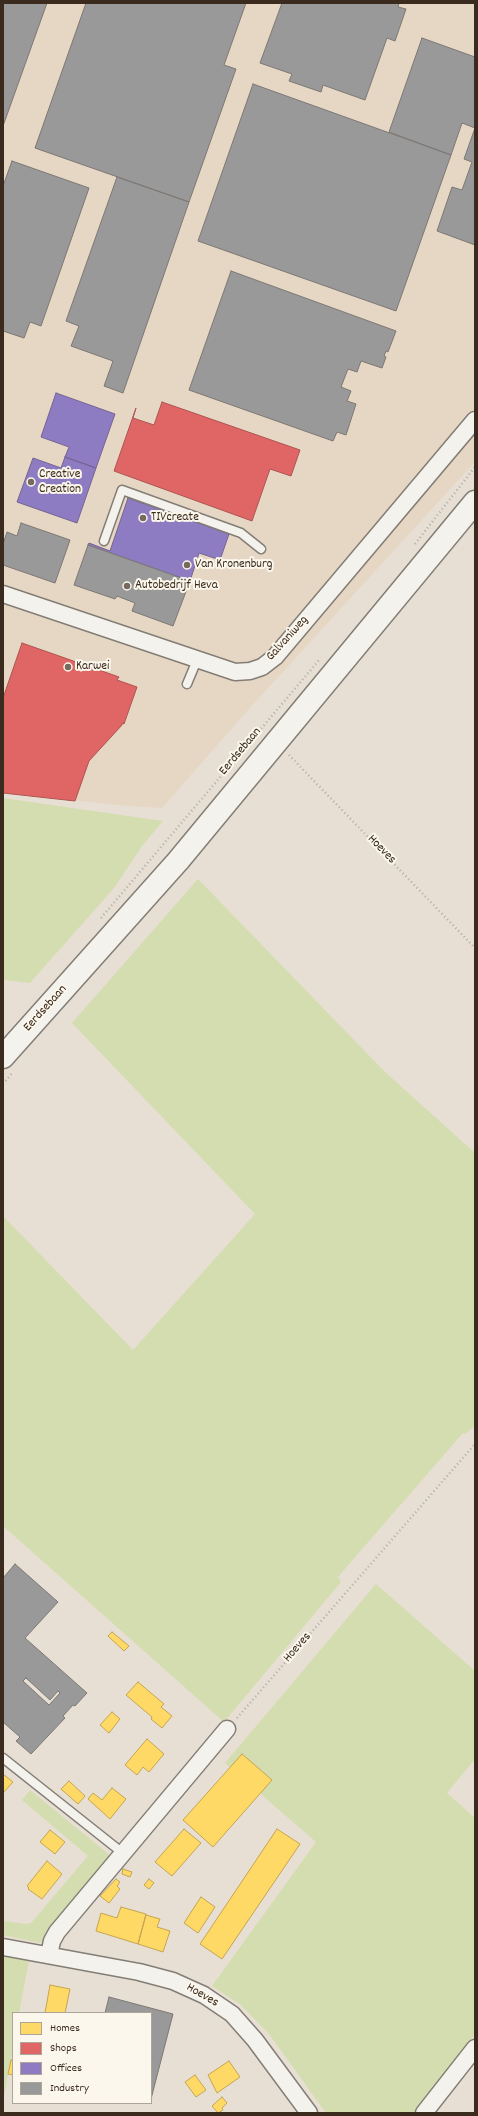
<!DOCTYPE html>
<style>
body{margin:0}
#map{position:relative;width:478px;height:2116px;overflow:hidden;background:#e7dfd4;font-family:Dekko,sans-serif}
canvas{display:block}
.frame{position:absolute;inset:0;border:4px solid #3b2a1e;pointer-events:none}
.legend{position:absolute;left:12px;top:2012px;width:140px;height:92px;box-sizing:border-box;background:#fbf7ec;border:1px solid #aea59a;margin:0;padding:5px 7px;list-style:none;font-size:12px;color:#3b2a1e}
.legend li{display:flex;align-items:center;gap:8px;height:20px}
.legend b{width:20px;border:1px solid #aea59a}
</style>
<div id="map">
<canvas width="478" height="2116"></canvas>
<div class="frame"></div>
<ul class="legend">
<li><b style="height:11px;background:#ffd966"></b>Homes</li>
<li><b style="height:11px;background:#e06666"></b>Shops</li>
<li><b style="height:11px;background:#8e7cc3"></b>Offices</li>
<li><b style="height:11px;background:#999"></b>Industry</li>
</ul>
</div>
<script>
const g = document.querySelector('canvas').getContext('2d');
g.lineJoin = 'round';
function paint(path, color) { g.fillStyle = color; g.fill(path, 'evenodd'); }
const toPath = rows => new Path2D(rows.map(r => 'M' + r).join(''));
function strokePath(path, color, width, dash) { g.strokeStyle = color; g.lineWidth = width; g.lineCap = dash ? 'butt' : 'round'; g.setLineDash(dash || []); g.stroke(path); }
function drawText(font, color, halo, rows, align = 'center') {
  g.font = font + ' Dekko,sans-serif'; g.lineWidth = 4; g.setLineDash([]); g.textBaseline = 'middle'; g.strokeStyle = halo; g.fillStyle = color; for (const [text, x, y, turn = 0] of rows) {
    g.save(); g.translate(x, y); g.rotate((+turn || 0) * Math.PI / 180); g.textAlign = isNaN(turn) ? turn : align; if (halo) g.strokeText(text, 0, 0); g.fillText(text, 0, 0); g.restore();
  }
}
paint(toPath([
 [3,3,475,3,475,462,248,710,162,808,129,806,3,793]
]), '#e6d7c4');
paint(toPath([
 [3,798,163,821,142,846,114,888,30,983,3,980],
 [198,879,385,1072,475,1153,475,1426,465,1434,463,1433,350,1563,338,1577,341,1582,224,1722,3,1526,3,1216,133,1350,255,1214,72,1023],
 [376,1584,475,1671,475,1759,447,1793,475,1818,475,2034,414,2113,326,2113,269,2034,241,2005,212,1986,316,1842,225,1763],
 [30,1790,112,1857,40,1943,3,1935,3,1923,5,1921,26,1924,31,1923,88,1856,22,1800],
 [3,1956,29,1961,19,2013,13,2013,13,2047,3,2102]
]), '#d4ddb0');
const homes = toPath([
 [112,1632,129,1646,124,1651,108,1636,112,1632],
 [138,1682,164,1704,161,1707,172,1716,162,1728,151,1719,152,1717,126,1695,138,1682],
 [112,1712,120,1719,109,1733,100,1725,112,1712],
 [147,1739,164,1754,149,1772,143,1767,137,1775,125,1765,147,1739],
 [242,1754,272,1780,213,1847,183,1820,242,1754],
 [3,1774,13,1782,3,1793,3,1774],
 [69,1781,85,1796,78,1804,61,1789,69,1781],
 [112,1788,126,1799,110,1819,88,1799,93,1793,102,1800,112,1788],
 [184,1829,201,1843,172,1876,155,1862,184,1829],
 [277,1829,300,1844,222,1959,200,1944,277,1829],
 [50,1830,65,1842,55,1854,40,1842,50,1830],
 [47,1861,62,1874,42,1899,28,1889,29,1888,27,1886,47,1861],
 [123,1869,132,1872,130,1877,122,1874,123,1869],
 [116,1879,120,1882,117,1886,120,1889,109,1903,100,1896,116,1879],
 [149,1879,154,1883,149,1889,144,1885,149,1879],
 [201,1897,215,1907,198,1933,184,1923,201,1897],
 [121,1907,146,1914,138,1944,96,1931,101,1913,117,1918,121,1907],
 [146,1915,160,1919,157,1927,170,1931,163,1952,138,1944,146,1915],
 [50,1985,70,1989,65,2013,45,2013,50,1985],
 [11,2060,13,2060,13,2075,8,2074,11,2060],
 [229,2061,240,2077,217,2093,208,2075,229,2061],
 [195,2075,206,2090,196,2097,185,2082,195,2075],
 [222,2097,227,2103,222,2108,223,2110,218,2113,212,2106,222,2097]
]);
paint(homes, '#ffd966');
strokePath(homes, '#c4a450', 1);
const shops = toPath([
 [162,402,300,450,291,476,270,469,252,521,114,471,136,408,133,418,154,425,162,402],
 [22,643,119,677,117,680,137,687,124,724,122,723,122,725,89,761,75,801,3,793,3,698,22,643]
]);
paint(shops, '#e06666');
strokePath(shops, '#ae5450', 1);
const offices = toPath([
 [56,393,115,414,96,468,65,457,69,447,41,437,56,393],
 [65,457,96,468,77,523,17,502,33,458,61,468,65,457],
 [128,498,229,534,220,560,199,553,190,581,88,545,89,543,110,551,128,498]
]);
paint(offices, '#8e7cc3');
strokePath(offices, '#756392', 1);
const industry = toPath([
 [3,3,47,3,3,126,3,3],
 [86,3,246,3,224,65,236,69,189,202,35,148,86,3],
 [282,3,399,3,398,7,406,9,395,41,387,38,365,100,323,85,321,92,289,81,292,74,260,63,282,3],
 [422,38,475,57,475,245,437,231,452,187,462,190,472,162,464,159,475,128,462,123,451,155,389,132,422,38],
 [253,84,451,155,396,311,198,241,253,84],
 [12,161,89,188,41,326,30,322,24,338,3,331,3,186,12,161],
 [117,177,189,202,123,393,104,386,113,361,71,346,79,326,66,321,117,177],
 [231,271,396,331,388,352,386,351,384,356,386,357,382,368,361,361,357,372,348,369,341,387,351,391,347,401,356,404,346,435,337,432,333,441,189,390,231,271],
 [21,523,70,540,55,583,3,565,3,544,7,532,17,536,21,523],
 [88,545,190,581,173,626,132,611,135,603,117,596,115,599,74,585,88,545],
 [15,1564,58,1602,25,1638,87,1693,75,1706,73,1705,63,1716,65,1718,31,1754,16,1741,20,1737,3,1722,3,1578,15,1564],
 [26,1678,50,1700,58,1691,60,1693,49,1705,23,1681,26,1678],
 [109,1997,173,2014,151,2099,151,2013,105,2013,109,1997]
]);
paint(industry, '#999');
strokePath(industry, '#7d7874', 1);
const service = toPath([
 [104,541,122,490,241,533,261,549],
 [187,684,197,660],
 [3,1758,124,1854]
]);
const minor = toPath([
 [3,594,235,672,250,671,262,667,275,657,475,420],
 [3,1947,139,1972,173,1981,204,1995,232,2014,255,2040,309,2113],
 [49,1955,52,1941,57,1932,227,1729],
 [424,2113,475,2048]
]);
const secondary = toPath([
 [3,1057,178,861,475,502]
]);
strokePath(service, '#837d75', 11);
strokePath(minor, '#837d75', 19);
strokePath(secondary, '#837d75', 25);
strokePath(toPath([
 [415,544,475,467],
 [289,755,475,948],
 [101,918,320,659],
 [3,1084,13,1072],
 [237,1718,475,1444]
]), '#b1ada8', 2.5, [1, 3]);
strokePath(service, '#f4f2ed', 8);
strokePath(minor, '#f4f2ed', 16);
strokePath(secondary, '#f4f2ed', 22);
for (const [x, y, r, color] of [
 [31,482,4,"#77695e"],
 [143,518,4,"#77695e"],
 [187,565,4,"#77695e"],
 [127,586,4,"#77695e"],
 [68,667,4,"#77695e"]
]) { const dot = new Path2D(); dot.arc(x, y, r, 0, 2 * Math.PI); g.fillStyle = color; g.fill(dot); strokePath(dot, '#fbf7ec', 1.5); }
drawText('13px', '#3b2a1e', '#fbf7ec', [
 ["Creative",39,475],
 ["Creation",39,490],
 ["TIVcreate",151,518],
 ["Van Kronenburg",195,565],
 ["Autobedrijf Heva",135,586],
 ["Karwei",76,667]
], 'left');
drawText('13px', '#3b2a1e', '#fbf7ec', [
 ["Galvaniweg",288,639,-48],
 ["Eerdsebaan",241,752,-50],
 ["Hoeves",381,850,46],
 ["Eerdsebaan",46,1009,-48],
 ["Hoeves",298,1648,-49],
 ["Hoeves",202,1996,30]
]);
</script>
